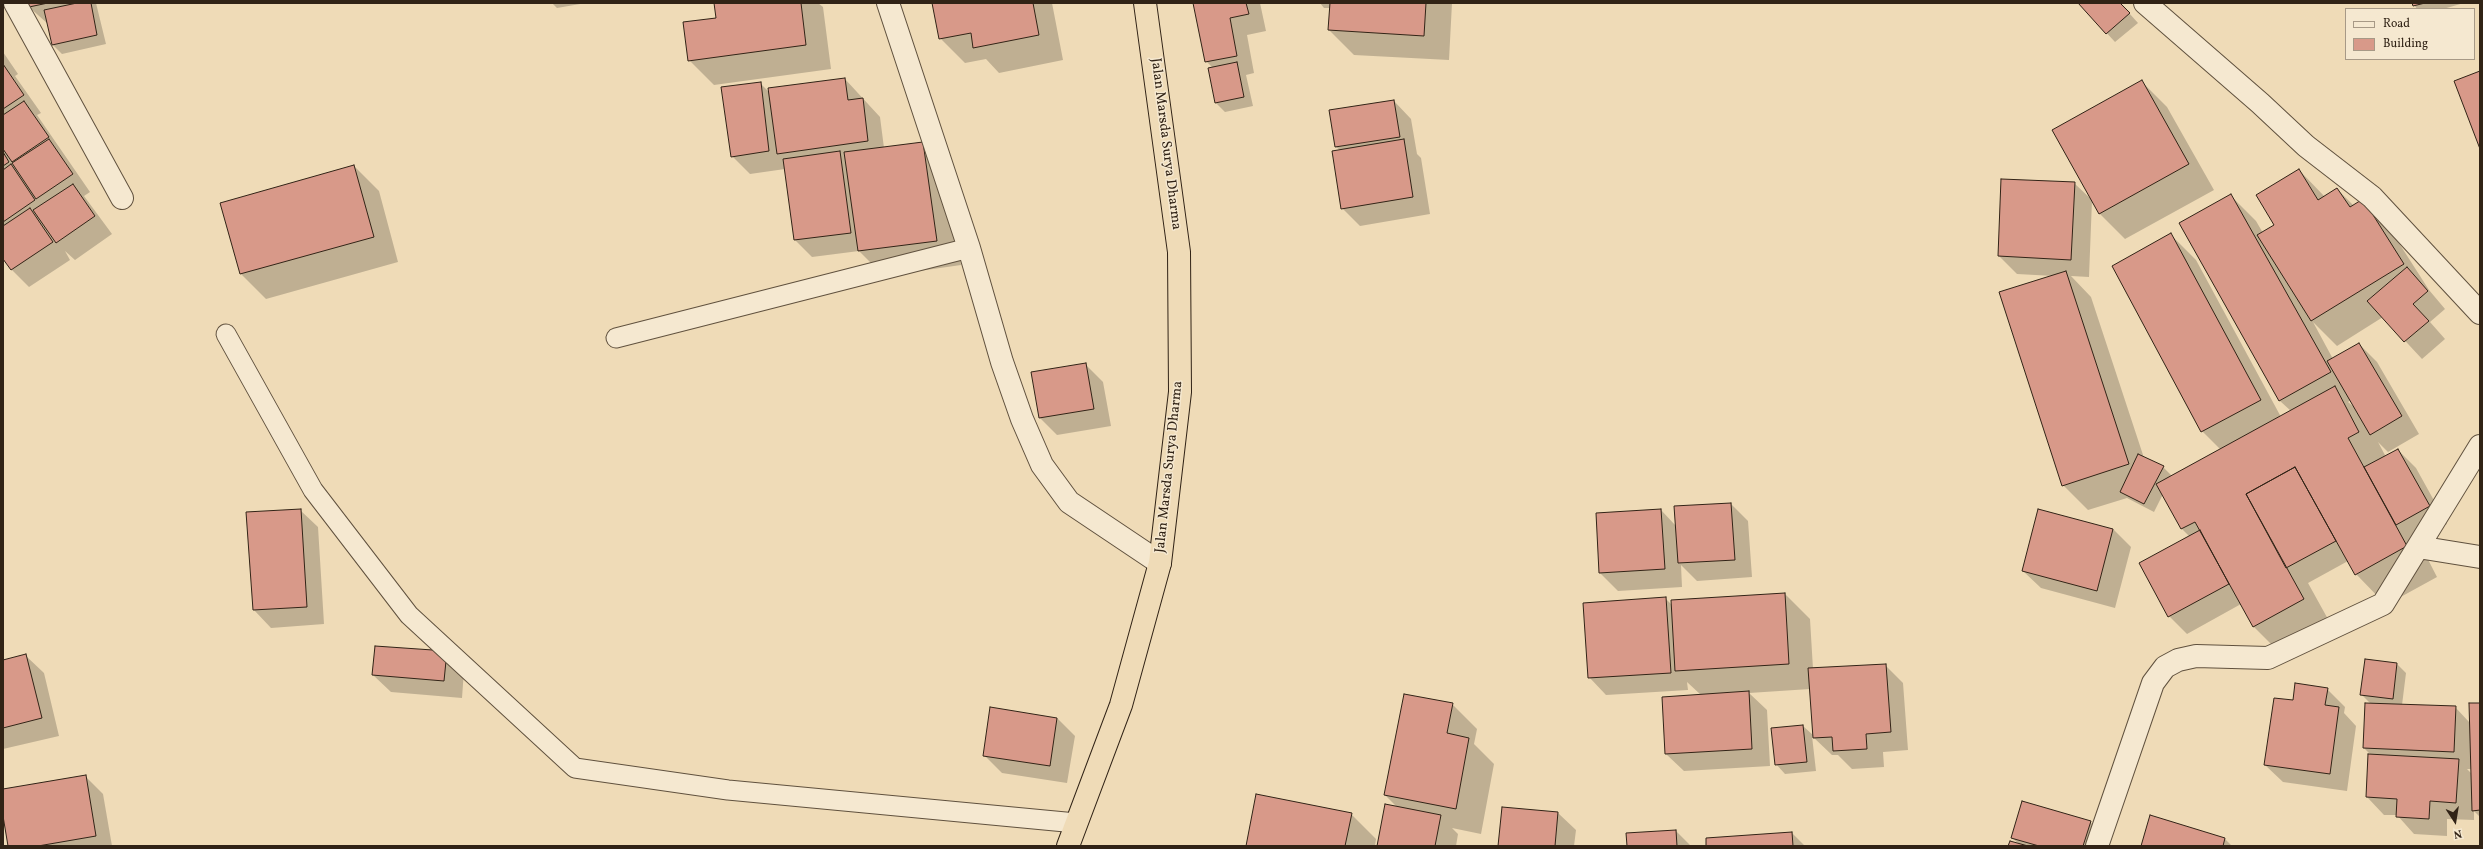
<!DOCTYPE html>
<style>
body{margin:0}
#map{position:relative;width:2483px;height:849px;overflow:hidden;background:#efdbb7;font-family:Vollkorn,serif}
canvas{display:block}
.frame{position:absolute;inset:0;border:4px solid #312316;pointer-events:none}
.legend{position:absolute;left:2345px;top:8px;width:130px;height:52px;box-sizing:border-box;background:#f5e8d0;border:1px solid #a79986;margin:0;padding:5px 7px;list-style:none;font-size:12px;color:#312316}
.legend li{display:flex;align-items:center;gap:8px;height:20px}
.legend b{width:20px;border:1px solid #a79986}
.north{position:absolute;left:2435px;top:801px;width:40px;height:40px;-webkit-text-stroke:3px #f5e8d0;paint-order:stroke;rotate:168deg;font-size:11px;font-weight:700;line-height:16px;text-align:center;color:#312316}
.north::after{content:'';display:block;margin:auto;width:14px;height:18px;background:#312316;clip-path:polygon(50% 0,100% 100%,50% 72%,0 100%)}
</style>
<div id="map">
<canvas width="2483" height="849"></canvas>
<div class="frame"></div>
<ul class="legend">
<li><b style="height:5px;background:#f5e8d0"></b>Road</li>
<li><b style="height:11px;background:#d89989"></b>Building</li>
</ul>
<div class="north">N</div>
</div>
<script>
const g = document.querySelector('canvas').getContext('2d');
g.lineJoin = 'round';
function paint(path, color) { g.fillStyle = color; g.fill(path, 'evenodd'); }
const toPath = rows => new Path2D(rows.map(r => 'M' + r).join(''));
function strokePath(path, color, width, dash) { g.strokeStyle = color; g.lineWidth = width; g.lineCap = dash ? 'butt' : 'round'; g.setLineDash(dash || []); g.stroke(path); }
function drawText(font, color, halo, rows, align = 'center') {
  g.font = font + ' Vollkorn,serif'; g.lineWidth = 3; g.setLineDash([]); g.textBaseline = 'middle'; g.strokeStyle = halo; g.fillStyle = color; for (const [text, x, y, turn = 0] of rows) {
    g.save(); g.translate(x, y); g.rotate((+turn || 0) * Math.PI / 180); g.textAlign = isNaN(turn) ? turn : align; if (halo) g.strokeText(text, 0, 0); g.fillText(text, 0, 0); g.restore();
  }
}
paint(toPath([
 [29,3,96,3,106,44,62,54,53,45,48,24,29,7],
 [552,3,586,3,557,8],
 [715,3,818,3,823,7,831,69,714,85,689,60,717,19],
 [933,3,1052,3,1063,60,999,73,986,59,965,63,940,38],
 [1194,3,1260,3,1266,31,1247,35,1254,73,1246,75,1253,106,1225,112,1216,103,1213,68,1206,61],
 [1320,3,1452,3,1449,60,1354,55,1329,30,1330,8,1324,8],
 [2079,3,2120,3,2138,23,2115,42],
 [2413,3,2464,3,2443,9,2417,9],
 [3,52,18,74,15,76,41,113,37,115,90,192,84,196,112,234,75,260,65,251,70,260,29,287,12,270,3,257],
 [845,79,880,117,884,148,923,143,948,168,961,265,884,276,859,251,812,257,795,240,785,169,750,174,732,156,760,83,769,92],
 [2142,82,2167,107,2214,190,2125,239,2100,214,2054,131],
 [1394,101,1411,119,1417,154,1421,158,1430,214,1360,226,1342,208,1340,150,1336,147,1330,111],
 [354,166,379,191,398,262,266,299,241,274],
 [2299,170,2325,197,2337,189,2354,206,2363,200,2388,226,2429,290,2445,309,2430,322,2445,339,2422,359,2383,317,2337,346,2313,322,2333,359,2359,344,2377,362,2419,434,2388,452,2378,442,2386,457,2398,450,2416,468,2447,524,2418,540,2437,577,2386,605,2356,574,2348,561,2308,583,2334,630,2284,657,2253,626,2241,604,2187,634,2169,616,2190,537,2182,529,2163,494,2154,512,2127,498,2088,510,2063,485,2054,276,2017,274,1999,256,2002,180,2074,183,2092,200,2089,277,2071,276,2091,297,2144,458,2163,467,2172,476,2221,450,2202,431,2171,235,2196,260,2281,417,2291,411,2280,401,2181,224,2231,196,2256,221,2263,233,2276,225],
 [2351,400,2355,408,2348,402],
 [1085,364,1103,382,1111,426,1057,435,1039,417],
 [1731,504,1748,521,1752,577,1697,581,1681,565,1682,587,1618,591,1600,573,1597,514,1661,510,1676,526],
 [300,510,318,527,324,624,271,628,254,610],
 [2113,529,2131,547,2115,608,2041,588,2023,571],
 [1785,594,1810,619,1813,669,1885,665,1903,683,1908,750,1883,752,1884,767,1852,769,1838,755,1832,755,1812,736,1816,771,1785,774,1776,764,1803,726,1814,736,1810,689,1749,693,1767,710,1770,766,1684,771,1666,754,1701,695,1687,682,1688,690,1606,695,1589,677,1665,598,1672,605],
 [446,652,464,670,462,698,391,692,373,675],
 [26,656,44,673,59,736,3,749,3,661],
 [2397,664,2406,673,2402,705,2455,707,2470,723,2480,704,2480,817,2474,811,2474,820,2447,819,2447,836,2414,834,2397,815,2384,815,2367,797,2371,755,2364,748,2371,704,2362,695],
 [2467,769,2472,769,2472,774],
 [2327,689,2345,707,2344,713,2356,726,2347,791,2283,782,2265,765,2294,701],
 [1452,704,1477,729,1474,744,1494,764,1481,834,1452,828,1458,834,1456,846,1378,846,1398,808,1385,795],
 [1057,718,1075,736,1067,783,1002,773,984,755],
 [85,776,103,794,112,846,9,846,3,809,3,790],
 [1503,808,1558,813,1576,830,1574,846,1499,846],
 [1351,814,1376,839,1375,846,1247,846],
 [2151,817,2225,839,2232,846,2142,846],
 [2090,822,2108,839,2106,846,2010,846,2019,844,2012,838],
 [1676,831,1691,846,1628,846],
 [1792,833,1805,846,1707,846]
]), '#0003');
const building = toPath([
 [28,3,48,3,29,7,28,3],
 [77,3,91,3,97,35,52,45,44,10,77,3],
 [714,3,801,3,806,45,688,61,683,22,716,18,714,3],
 [932,3,1033,3,1039,35,973,48,971,33,939,39,932,3],
 [1193,3,1246,3,1249,14,1230,18,1237,56,1205,62,1193,3],
 [1330,3,1426,3,1424,36,1328,30,1330,3],
 [2078,3,2120,3,2130,13,2106,34,2078,3],
 [2412,3,2425,3,2413,6,2412,3],
 [1237,62,1244,97,1215,103,1208,68,1237,62],
 [3,64,24,95,3,109,3,64],
 [2480,71,2480,149,2454,81,2480,71],
 [845,78,848,100,863,98,868,141,777,154,768,88,845,78],
 [2142,80,2189,164,2099,214,2052,130,2142,80],
 [761,82,769,151,731,157,721,87,761,82],
 [1394,100,1400,137,1335,147,1329,110,1394,100],
 [24,101,49,137,12,162,3,149,3,115,24,101],
 [49,139,73,174,36,199,12,163,49,139],
 [1404,139,1413,197,1341,209,1332,151,1404,139],
 [923,142,937,241,858,251,844,152,923,142],
 [840,151,851,233,794,240,783,159,840,151],
 [3,152,9,162,3,166,3,152],
 [11,164,35,200,3,222,3,170,11,164],
 [354,165,374,237,240,274,220,203,354,165],
 [2299,169,2318,200,2337,188,2350,207,2363,199,2404,264,2311,321,2257,235,2274,225,2256,195,2299,169],
 [2001,179,2075,182,2071,260,1998,256,2001,179],
 [73,184,95,216,56,243,33,210,73,184],
 [2231,194,2331,372,2279,401,2179,223,2231,194],
 [30,208,53,242,11,270,3,259,3,226,30,208],
 [2171,233,2261,400,2201,432,2112,266,2171,233],
 [2407,267,2428,291,2413,304,2429,321,2404,342,2367,301,2407,267],
 [2066,271,2129,464,2062,486,1999,292,2066,271],
 [2359,343,2402,416,2370,435,2327,361,2359,343],
 [1086,363,1094,409,1039,418,1031,372,1086,363],
 [2335,386,2359,432,2348,438,2407,546,2355,575,2295,467,2246,494,2304,599,2253,627,2195,522,2181,529,2156,484,2335,386],
 [2398,449,2430,506,2396,525,2364,467,2398,449],
 [2138,454,2164,466,2144,504,2120,492,2138,454],
 [2295,467,2336,541,2286,568,2246,494,2295,467],
 [1731,503,1735,560,1678,563,1674,506,1731,503],
 [301,509,307,607,253,610,246,512,301,509],
 [1661,509,1665,569,1599,573,1596,513,1661,509],
 [2038,509,2113,529,2097,591,2022,571,2038,509],
 [2200,530,2229,584,2168,617,2139,563,2200,530],
 [1785,593,1789,664,1675,671,1671,600,1785,593],
 [1666,597,1671,673,1588,678,1583,603,1666,597],
 [375,646,447,651,444,681,372,675,375,646],
 [26,654,42,718,3,728,3,660,26,654],
 [2365,659,2397,663,2393,699,2360,695,2365,659],
 [1886,664,1891,732,1866,734,1867,749,1833,751,1832,737,1813,738,1808,668,1886,664],
 [2295,683,2328,688,2325,705,2339,707,2330,774,2264,765,2274,698,2293,700,2295,683],
 [1749,691,1752,749,1665,754,1662,697,1749,691],
 [1404,694,1453,703,1447,733,1469,738,1456,809,1384,795,1404,694],
 [2365,703,2456,706,2454,752,2363,748,2365,703],
 [2469,703,2480,703,2480,810,2472,811,2469,703],
 [990,707,1057,718,1050,766,983,756,990,707],
 [1803,725,1807,762,1775,765,1771,728,1803,725],
 [2368,754,2459,759,2456,803,2430,801,2429,819,2396,817,2397,799,2366,797,2368,754],
 [86,775,96,836,38,846,8,846,3,816,3,789,86,775],
 [1256,794,1352,813,1345,846,1246,846,1256,794],
 [2022,801,2091,821,2083,846,2039,846,2011,838,2022,801],
 [1385,804,1441,815,1435,846,1377,846,1385,804],
 [1502,807,1558,812,1555,846,1498,846,1502,807],
 [2150,815,2225,838,2223,846,2141,846,2150,815],
 [1676,830,1677,846,1627,846,1626,833,1676,830],
 [1792,832,1793,846,1706,846,1706,838,1792,832],
 [2010,841,2028,846,2008,846,2010,841]
]);
paint(building, '#d89989');
strokePath(building, '#312316', 1);
const lane = toPath([
 [226,334,313,490,409,615,575,768,728,790,1076,823],
 [616,338,969,248]
]);
const street = toPath([
 [15,3,122,198],
 [888,3,969,248,1002,362,1022,419,1042,465,1069,502,1160,563],
 [2145,3,2260,103,2306,146,2372,197,2480,313],
 [2418,547,2480,557],
 [2097,846,2153,683,2165,667,2178,660,2196,656,2268,658,2383,604,2480,446]
]);
const highway = toPath([
 [1068,846,1121,705,1160,563,1180,392,1179,252,1145,3]
]);
strokePath(lane, '#60513e', 21);
strokePath(street, '#60513e', 24);
strokePath(highway, '#312316', 24);
strokePath(lane, '#f5e8d0', 19);
strokePath(street, '#f5e8d0', 22);
strokePath(highway, '#efdbb7', 22);
drawText('14px', '#312316', '#f5e8d0', [
 ["Jalan Marsda Surya Dharma",1165,144,83],
 ["Jalan Marsda Surya Dharma",1170,467,-84]
]);
</script>
